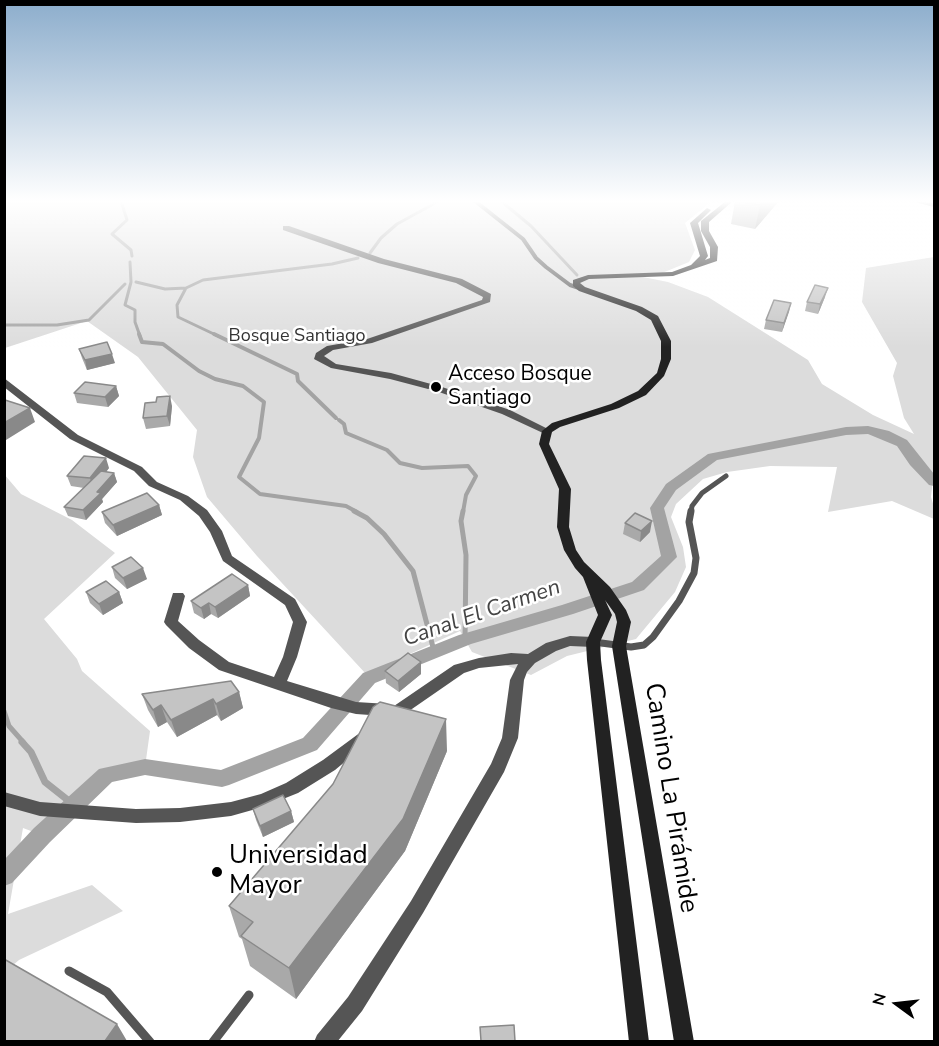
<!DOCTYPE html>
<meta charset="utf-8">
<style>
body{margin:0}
#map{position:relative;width:939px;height:1046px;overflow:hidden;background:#fff;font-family:"Nunito Sans",sans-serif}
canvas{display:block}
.frame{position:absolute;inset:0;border:6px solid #000;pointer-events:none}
.north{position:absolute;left:867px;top:974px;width:60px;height:60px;-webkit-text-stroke:4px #fff;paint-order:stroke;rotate:285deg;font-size:16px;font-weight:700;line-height:24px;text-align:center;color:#000}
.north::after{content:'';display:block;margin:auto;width:21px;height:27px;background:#000;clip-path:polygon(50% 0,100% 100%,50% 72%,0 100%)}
</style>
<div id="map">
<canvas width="939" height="1046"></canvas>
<div class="frame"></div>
<div class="north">N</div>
</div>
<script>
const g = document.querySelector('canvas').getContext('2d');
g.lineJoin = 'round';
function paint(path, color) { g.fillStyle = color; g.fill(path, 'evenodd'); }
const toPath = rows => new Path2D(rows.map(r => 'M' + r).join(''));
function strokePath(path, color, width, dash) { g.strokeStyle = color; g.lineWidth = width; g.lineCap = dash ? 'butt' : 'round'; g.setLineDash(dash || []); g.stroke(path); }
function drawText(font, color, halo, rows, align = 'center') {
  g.font = font + ' "Nunito Sans",sans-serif'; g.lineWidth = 5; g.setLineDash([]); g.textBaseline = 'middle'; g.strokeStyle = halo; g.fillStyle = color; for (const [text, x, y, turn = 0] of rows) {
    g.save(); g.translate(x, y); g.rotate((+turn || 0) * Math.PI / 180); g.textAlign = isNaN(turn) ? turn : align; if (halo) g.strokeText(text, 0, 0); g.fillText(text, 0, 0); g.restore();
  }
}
paint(toPath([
 [4,201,712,201,685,223,695,250,689,262,662,273,628,274,668,282,708,297,808,360,822,384,873,415,914,434,904,418,893,376,897,363,862,302,866,268,934,257,934,471,931,497,934,507,934,519,892,501,828,512,837,467,770,466,727,472,703,479,676,504,671,517,683,547,686,567,675,592,636,639,567,656,531,675,472,652,460,631,366,674,257,556,207,497,193,457,197,430,138,357,87,321,5,348],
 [4,474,21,494,72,520,115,553,44,619,77,659,82,671,150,731,145,767,106,775,59,827,31,831,23,828,8,914,92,885,123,911,19,960,5,972]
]), '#dcdcdc');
strokePath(toPath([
 [121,201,127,220,112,234,131,250,132,256],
 [501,201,531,226,577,275],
 [370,253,381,238,397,224,439,201],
 [130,262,131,282,125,305,135,310,135,322,140,336],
 [136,282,165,289,186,288],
 [4,325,57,325,89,320,125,284],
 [218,336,178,317,177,305,186,288,203,280,332,264,358,258]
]), '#a3a3a3', 3);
strokePath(toPath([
 [139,334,142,342,163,344,199,371,215,379,243,386,264,402,259,438,239,477,260,494,346,506,357,512],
 [214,334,297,374,298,381,336,418],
 [339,420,344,424,346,433,387,450,400,463,422,468,468,466,476,476,466,495,463,512]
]), '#a3a3a3', 4);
strokePath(toPath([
 [354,511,367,518,384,534,413,571,434,651],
 [463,511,461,521,466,555,465,639],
 [4,711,9,726,24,743]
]), '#a3a3a3', 5);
strokePath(toPath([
 [22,742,31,752,45,782,74,805]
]), '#a3a3a3', 7);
paint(toPath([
 [868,426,889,431,907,440,934,474,934,486,929,485,910,465,897,446,868,434,846,435,717,460,676,490,664,508,677,557,644,590,573,614,471,644,375,683,317,750,229,785,222,787,145,775,112,782,50,842,12,883,4,886,4,860,34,828,99,769,145,759,221,770,303,738,363,673,459,635,562,605,632,582,661,556,650,508,666,484,708,454,846,427,868,426]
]), '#a3a3a3');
strokePath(toPath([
 [428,386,442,390]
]), '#d9d9d9', 10, [10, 5]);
strokePath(toPath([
 [475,201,523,239,536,258,546,267,570,285,579,288]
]), '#555', 4);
strokePath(toPath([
 [691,512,692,506,702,493,726,476]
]), '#555', 5);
strokePath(toPath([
 [594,642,631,647,644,645,653,637,679,601,694,573,696,558,689,522,691,511]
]), '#555', 7);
strokePath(toPath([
 [69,971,107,992,150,1042],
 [213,1042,249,995]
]), '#555', 9);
paint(toPath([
 [283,226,289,226,384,259,462,279,491,294,490,302,372,343,333,350,324,356,336,364,391,373,431,384,431,388,428,389,390,379,331,368,314,359,316,353,327,346,367,339,482,300,483,297,456,283,378,263,283,230,283,226],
 [4,378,78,435,142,467,157,482,188,496,207,510,222,531,232,556,295,599,307,622,297,657,287,681,356,702,388,704,394,706,454,665,479,658,511,653,528,654,546,643,570,636,593,637,598,638,600,642,598,646,593,647,570,646,556,651,535,663,527,672,524,680,518,738,504,772,423,913,362,1011,337,1042,314,1042,317,1035,348,997,411,901,491,764,502,738,510,680,518,664,479,668,464,673,396,720,391,722,386,720,384,716,356,714,331,708,219,670,189,648,166,625,164,622,173,593,183,593,185,596,178,621,199,640,229,662,274,677,283,657,293,622,285,605,223,561,210,532,199,516,180,500,149,486,134,471,70,439,4,387,4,378],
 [442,387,510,410,552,431,551,433,543,433,502,414,439,392,439,388,442,387],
 [366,730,371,732,374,736,371,740,335,770,298,793,263,807,231,816,180,822,136,823,40,816,4,806,4,792,40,802,136,809,180,808,231,802,261,794,286,783,323,760,361,732,366,730]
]), '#555');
paint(toPath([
 [726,201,733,201,709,222,709,231,718,247,717,261,673,276,589,279,580,283,585,287,642,307,658,316,671,341,671,359,664,376,646,395,619,408,560,427,552,432,549,444,571,489,569,527,576,550,584,562,610,587,626,610,631,622,626,646,694,1042,674,1042,612,646,617,622,615,614,605,600,612,615,600,642,601,660,649,1042,629,1042,587,660,586,642,598,615,583,577,575,568,564,550,557,527,559,489,539,444,542,431,552,423,611,404,638,391,657,373,661,359,661,341,651,320,636,311,579,291,573,286,573,280,588,275,672,272,691,265,700,256,690,223,707,208,711,210,698,223,708,256,705,260,710,258,710,247,701,231,701,221,726,201],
 [914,201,934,203,934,207,915,202,914,201]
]), '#222');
paint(toPath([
 [735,201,779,201,755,229,731,224],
 [825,297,818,314,805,311,807,302],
 [791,303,782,332,764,329,766,320],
 [79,349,115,363,87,370,82,358],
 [116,386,119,396,108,407,77,403,74,393],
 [156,402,172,406,170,426,146,429,143,418],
 [109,468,106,472,114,473,117,482,102,499,103,502,86,520,68,516,64,507,84,488,71,486,67,476],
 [159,505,162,515,117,536,105,523,102,512],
 [625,523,650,532,640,542,623,534],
 [112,567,147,579,127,589,115,578],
 [248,585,250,596,218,618,211,614,204,619,194,613,191,601],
 [86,592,119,592,123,603,103,615,90,603],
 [385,671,421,674,399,692,386,683],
 [239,692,243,708,221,721,217,715,177,737,167,722,158,727,148,710,142,694],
 [447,751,405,851,296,999,250,966,242,939,239,937,229,906],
 [253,809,291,811,294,822,263,837,256,820]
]), '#a9a9a9');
paint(toPath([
 [763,201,779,201,755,229,760,205],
 [828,288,825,297,818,314,820,304],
 [791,303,789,312,782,332,784,323],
 [112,354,115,363,87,370,85,360],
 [116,386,119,396,108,407,105,397],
 [170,396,172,406,170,426,167,416],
 [30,408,35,422,6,440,4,436,4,423],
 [106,458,109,468,93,489,90,478],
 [114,473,117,482,102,499,103,502,86,520,83,510,97,492],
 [159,505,162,515,117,536,113,525],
 [652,521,650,532,640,542,641,531],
 [143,568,147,579,127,589,123,578],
 [248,585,250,596,218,618,215,607],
 [119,592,123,603,103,615,99,604],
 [209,603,211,614,204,619,201,608],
 [421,662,421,674,399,692,398,681],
 [239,692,243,708,221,721,216,704],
 [213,699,217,715,177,737,171,720],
 [161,705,167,722,158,727,153,710],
 [446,719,447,751,405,851,296,999,289,968],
 [291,811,294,822,263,837,260,826],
 [117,1024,127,1041,105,1041]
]), '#898989');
const building = toPath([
 [736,201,763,201,760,205,736,201],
 [815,285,828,288,820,304,807,302,815,285],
 [774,300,791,303,784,323,766,320,774,300],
 [107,342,112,354,85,360,79,349,107,342],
 [85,382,116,386,105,397,74,393,85,382],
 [170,396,167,416,143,418,145,403,156,402,157,397,170,396],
 [4,400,5,400,30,408,4,423,4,400],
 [84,456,106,458,90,478,67,476,84,456],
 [101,471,114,473,97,492,101,493,83,510,64,507,101,471],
 [147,493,159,505,113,525,102,512,147,493],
 [635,513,652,521,641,531,625,523,635,513],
 [131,557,143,568,123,578,112,567,131,557],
 [232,574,248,585,215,607,209,603,201,608,191,601,232,574],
 [106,581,119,592,99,604,86,592,106,581],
 [408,653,421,662,398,681,385,671,408,653],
 [231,681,239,692,216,704,213,699,171,720,161,705,153,710,142,694,231,681],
 [380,702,446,719,403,819,289,968,241,936,253,922,229,906,333,784,373,707,380,702],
 [283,795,291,811,260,826,253,809,283,795],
 [4,959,117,1024,105,1041,4,1041,4,959],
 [514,1025,515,1041,481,1041,480,1027,514,1025]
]);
paint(building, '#c4c4c4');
strokePath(building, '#898989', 1.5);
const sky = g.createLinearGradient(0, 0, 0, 347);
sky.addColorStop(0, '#8cadcc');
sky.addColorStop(0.58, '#fff');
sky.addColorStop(1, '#ffffff00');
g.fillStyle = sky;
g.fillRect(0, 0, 939, 347);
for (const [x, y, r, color] of [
 [436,387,6,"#000"],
 [217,872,6,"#000"]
]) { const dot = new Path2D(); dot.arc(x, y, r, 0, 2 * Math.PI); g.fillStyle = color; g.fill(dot); strokePath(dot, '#fff', 2); }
drawText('18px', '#333', '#fff', [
 ["Bosque Santiago",297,337]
]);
drawText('21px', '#000', '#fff', [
 ["Acceso Bosque",448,375],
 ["Santiago",448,399]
], 'left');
drawText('italic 22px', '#444', '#fff', [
 ["Canal El Carmen",482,614,-19]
]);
drawText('26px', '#000', '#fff', [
 ["Camino La Pirámide",670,798,81]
]);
drawText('26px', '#000', '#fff', [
 ["Universidad",229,857],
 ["Mayor",229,887]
], 'left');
</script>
